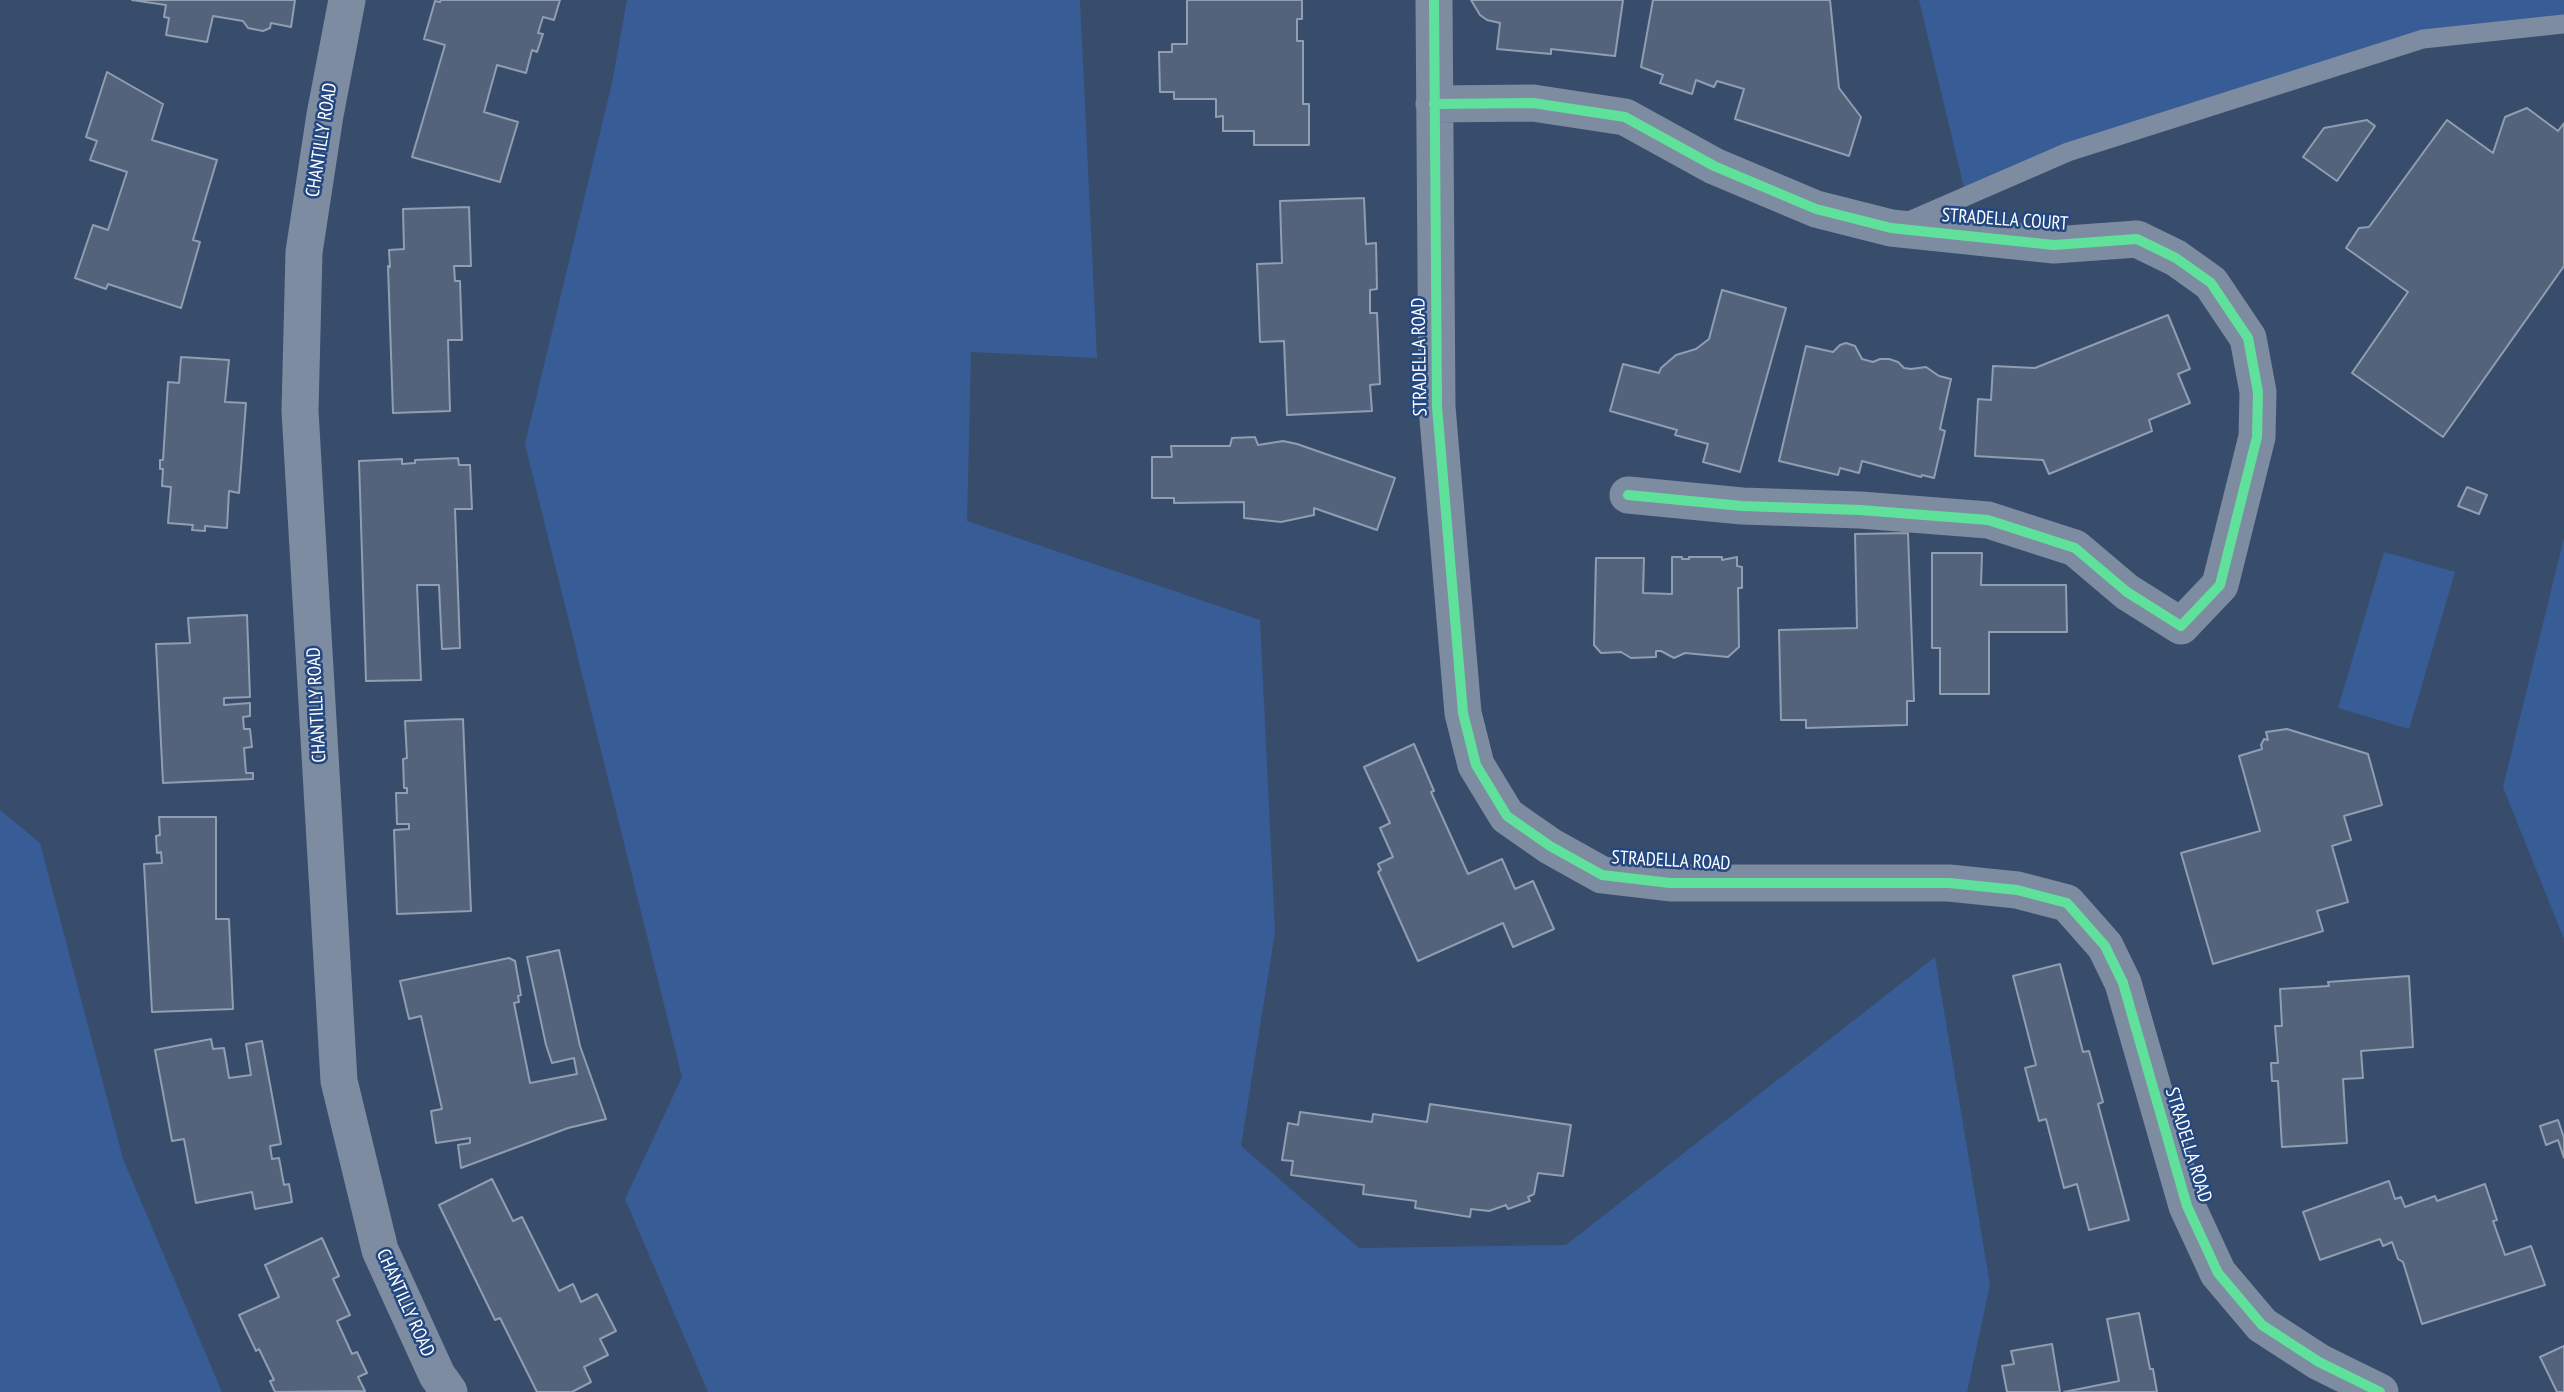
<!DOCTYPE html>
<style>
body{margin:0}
canvas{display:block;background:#384c6b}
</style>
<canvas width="2564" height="1392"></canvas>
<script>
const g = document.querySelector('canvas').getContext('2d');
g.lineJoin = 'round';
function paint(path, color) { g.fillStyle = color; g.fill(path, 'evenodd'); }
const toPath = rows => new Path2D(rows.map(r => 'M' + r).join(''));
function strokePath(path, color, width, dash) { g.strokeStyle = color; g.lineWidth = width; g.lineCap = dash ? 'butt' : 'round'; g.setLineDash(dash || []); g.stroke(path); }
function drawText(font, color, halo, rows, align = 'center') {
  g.font = font + ' "PT Sans Narrow",sans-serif'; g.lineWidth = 5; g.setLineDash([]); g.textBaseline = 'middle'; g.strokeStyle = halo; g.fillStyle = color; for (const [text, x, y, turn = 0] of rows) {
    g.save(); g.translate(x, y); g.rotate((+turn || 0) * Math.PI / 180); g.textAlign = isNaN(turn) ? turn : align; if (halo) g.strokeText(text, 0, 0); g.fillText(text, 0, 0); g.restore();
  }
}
paint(toPath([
 [627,0,1080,0,1097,358,971,352,967,521,1260,620,1275,932,1241,1146,1359,1248,1566,1245,1935,957,1990,1285,1967,1392,708,1392,625,1199,682,1077,525,444,612,83],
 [1919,0,2564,0,2564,24,2423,39,1966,196],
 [2564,538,2564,939,2503,787],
 [2384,552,2455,572,2409,729,2338,708],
 [0,810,40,843,123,1159,222,1392,0,1392]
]), '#385c96');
const building = toPath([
 [132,0,295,0,291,27,271,23,270,28,263,31,248,28,243,21,213,16,207,42,166,35,169,18,164,17,166,5,132,0],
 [441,0,560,0,554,20,543,17,538,33,543,34,537,52,532,50,526,73,497,65,484,112,518,122,500,182,412,157,445,45,424,39,435,1,440,2,441,0],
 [1187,0,1302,0,1302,19,1297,19,1297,41,1303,41,1303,104,1309,104,1309,145,1254,145,1254,131,1223,131,1223,116,1216,117,1216,99,1174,99,1174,92,1160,92,1159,52,1172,52,1172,44,1187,44,1187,0],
 [1471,0,1623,0,1615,56,1551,49,1551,54,1497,49,1500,23,1487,20,1480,15,1471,0],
 [1653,0,1830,0,1839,88,1861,117,1849,156,1735,119,1744,89,1717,81,1714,87,1696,80,1692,94,1660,83,1663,75,1641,67,1653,0],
 [107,72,163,104,152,140,217,160,193,240,200,242,181,308,108,284,106,289,75,278,93,225,108,230,127,172,90,160,97,141,86,137,107,72],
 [2527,108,2558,131,2564,123,2564,266,2443,437,2352,373,2408,292,2346,248,2359,228,2369,227,2447,120,2493,153,2505,117,2527,108],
 [2367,120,2375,126,2337,181,2303,157,2324,128,2367,120],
 [1364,198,1366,244,1376,243,1377,289,1370,290,1370,313,1377,313,1380,384,1370,385,1372,411,1287,415,1284,341,1260,342,1257,264,1282,263,1280,201,1364,198],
 [469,207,471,266,454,266,455,281,460,281,462,340,448,340,450,411,393,413,388,266,390,267,389,250,404,249,403,209,469,207],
 [1722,290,1786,308,1740,472,1703,462,1708,444,1675,435,1677,430,1610,411,1623,364,1659,373,1661,368,1676,355,1696,349,1709,339,1722,290],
 [2168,315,2190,369,2178,374,2190,403,2149,420,2152,431,2049,474,2043,460,1975,456,1978,399,1991,400,1993,366,2035,368,2168,315],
 [1846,343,1855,346,1862,359,1873,362,1880,359,1889,359,1898,362,1904,368,1911,369,1926,367,1939,376,1951,379,1940,429,1945,431,1934,478,1922,475,1921,477,1862,461,1859,473,1840,468,1838,475,1779,461,1806,346,1833,352,1840,345,1846,343],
 [181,357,229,360,225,402,246,403,239,493,229,491,227,528,205,526,205,531,192,530,193,525,168,523,171,487,162,486,163,469,160,469,160,460,163,460,168,382,179,383,181,357],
 [1255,437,1258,445,1283,441,1297,444,1395,478,1377,530,1314,508,1314,515,1281,522,1244,518,1244,502,1174,503,1174,498,1152,498,1152,457,1172,457,1171,446,1230,446,1232,438,1255,437],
 [458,458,459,465,470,465,472,509,455,509,460,648,442,649,439,585,417,585,421,680,366,681,359,461,402,459,402,464,415,463,415,460,458,458],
 [2467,487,2487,495,2479,514,2458,506,2467,487],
 [1908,533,1914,701,1907,701,1907,725,1806,728,1806,720,1781,720,1779,630,1857,628,1855,534,1908,533],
 [1932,553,1982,553,1981,585,2066,585,2067,632,1989,632,1989,694,1940,694,1940,648,1932,648,1932,553],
 [1672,557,1682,557,1682,559,1689,559,1689,557,1722,557,1722,560,1737,557,1737,566,1742,567,1742,588,1738,588,1739,647,1728,657,1685,653,1674,658,1661,651,1656,651,1656,657,1631,658,1621,652,1601,653,1594,645,1596,558,1644,558,1643,593,1672,594,1672,557],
 [247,615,250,697,224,698,224,705,250,703,250,716,243,717,244,729,250,729,252,747,244,748,246,773,253,773,253,779,163,783,156,644,190,643,188,618,247,615],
 [463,719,471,911,397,914,394,830,409,829,409,824,397,824,396,793,407,793,407,788,404,788,403,759,407,758,405,721,463,719],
 [2287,729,2368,754,2382,805,2344,816,2351,840,2332,846,2348,902,2317,911,2323,931,2213,964,2181,853,2260,831,2239,756,2262,749,2261,745,2264,739,2268,740,2266,732,2287,729],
 [1414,744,1434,791,1431,792,1468,874,1502,859,1515,889,1533,881,1554,929,1513,947,1503,923,1418,961,1378,872,1381,870,1378,864,1393,857,1380,828,1390,823,1364,767,1414,744],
 [159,817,216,817,216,919,229,919,233,1009,152,1012,144,864,162,863,161,852,157,853,156,836,160,835,159,817],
 [559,950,580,1046,606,1119,568,1128,461,1168,458,1145,470,1143,470,1138,436,1143,431,1111,442,1109,421,1016,409,1019,400,981,509,958,515,961,521,995,518,996,519,1002,514,1003,530,1083,577,1074,574,1058,552,1063,546,1045,527,957,559,950],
 [2060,964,2083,1052,2089,1051,2103,1102,2098,1104,2129,1220,2089,1230,2077,1184,2064,1188,2046,1119,2039,1121,2025,1068,2036,1065,2013,976,2060,964],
 [2409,976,2413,1047,2361,1051,2363,1078,2343,1079,2347,1143,2282,1147,2278,1081,2272,1081,2271,1063,2278,1063,2275,1026,2282,1026,2280,989,2329,986,2328,982,2409,976],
 [211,1039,213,1049,224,1048,229,1078,251,1075,246,1044,262,1041,281,1144,270,1146,272,1159,279,1158,284,1185,289,1184,292,1202,255,1209,252,1192,196,1203,184,1139,172,1141,155,1050,211,1039],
 [1430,1104,1571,1125,1563,1176,1538,1173,1534,1194,1528,1197,1530,1201,1508,1209,1506,1205,1489,1211,1471,1209,1470,1217,1415,1208,1416,1201,1363,1194,1364,1185,1291,1175,1293,1161,1282,1160,1288,1123,1298,1125,1300,1112,1372,1122,1373,1114,1427,1122,1430,1104],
 [2558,1120,2564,1138,2564,1158,2558,1140,2546,1145,2540,1126,2558,1120],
 [492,1179,513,1221,522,1217,559,1291,573,1284,581,1302,597,1294,616,1331,600,1339,608,1355,584,1367,591,1382,572,1392,537,1392,500,1318,495,1320,439,1205,492,1179],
 [2389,1181,2395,1199,2401,1197,2405,1207,2435,1196,2437,1201,2485,1184,2497,1220,2493,1221,2505,1255,2531,1246,2545,1285,2422,1324,2403,1262,2398,1259,2392,1242,2383,1246,2380,1239,2320,1260,2303,1212,2389,1181],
 [322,1238,339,1276,333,1279,350,1315,337,1321,352,1354,357,1352,367,1373,358,1377,365,1391,275,1392,270,1381,274,1380,259,1349,256,1351,239,1315,279,1297,265,1265,322,1238],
 [2139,1313,2150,1369,2153,1369,2157,1392,2064,1392,2119,1381,2107,1319,2139,1313],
 [2052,1344,2060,1392,2007,1392,2002,1366,2014,1364,2011,1351,2052,1344],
 [2564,1346,2564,1392,2557,1392,2540,1357,2564,1346]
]);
paint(building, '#54637c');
strokePath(building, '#919db0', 2);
strokePath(toPath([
 [1902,224,2068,152,2423,39,2564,24]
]), '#7e8ca1', 19);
strokePath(toPath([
 [347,0,325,115,304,252,300,411,339,1081,380,1250,437,1375,449,1392],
 [1434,0,1437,407,1463,713,1476,765,1507,816,1550,846,1602,875,1670,883,1949,883,2017,890,2067,903,2105,946,2123,983,2187,1206,2218,1273,2262,1325,2319,1362,2380,1392],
 [1434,104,1533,103,1625,117,1714,166,1816,209,1891,228,2054,245,2137,239,2176,258,2211,283,2248,338,2258,392,2257,437,2220,585,2181,626,2127,592,2075,548,1988,520,1860,510,1742,506,1628,495]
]), '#7e8ca1', 37);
strokePath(toPath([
 [1434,0,1437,407,1463,713,1476,765,1507,816,1550,846,1602,875,1670,883,1949,883,2017,890,2067,903,2105,946,2123,983,2187,1206,2218,1273,2262,1325,2319,1362,2380,1392],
 [1434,104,1533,103,1625,117,1714,166,1816,209,1891,228,2054,245,2137,239,2176,258,2211,283,2248,338,2258,392,2257,437,2220,585,2181,626,2127,592,2075,548,1988,520,1860,510,1742,506,1628,495]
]), '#60e19b', 10);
drawText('19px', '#fff', '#234780', [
 ["CHANTILLY ROAD",322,140,-81],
 ["STRADELLA COURT",2005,220,4],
 ["STRADELLA ROAD",1420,357,-91],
 ["CHANTILLY ROAD",317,705,-93],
 ["STRADELLA ROAD",1671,861,3],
 ["STRADELLA ROAD",2188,1145,73],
 ["CHANTILLY ROAD",405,1303,66]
]);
</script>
